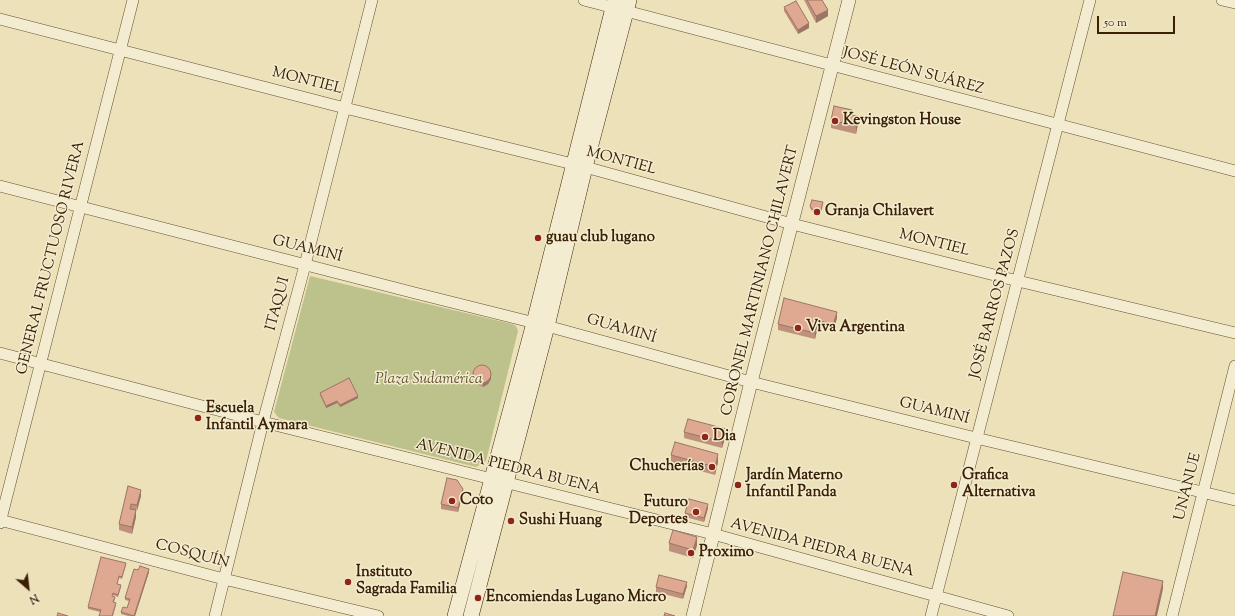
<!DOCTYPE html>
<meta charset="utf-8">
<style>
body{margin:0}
#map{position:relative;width:1235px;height:616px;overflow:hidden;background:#ece1b8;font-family:"Sorts Mill Goudy",serif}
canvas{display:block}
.north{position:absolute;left:8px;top:568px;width:40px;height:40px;-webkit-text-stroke:3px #f3ecd1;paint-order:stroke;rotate:152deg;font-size:11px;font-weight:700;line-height:16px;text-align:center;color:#3a2105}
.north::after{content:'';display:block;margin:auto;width:14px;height:18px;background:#3a2105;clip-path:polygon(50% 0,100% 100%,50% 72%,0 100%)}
.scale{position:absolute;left:1097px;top:16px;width:78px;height:18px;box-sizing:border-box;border:2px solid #3a2105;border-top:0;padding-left:5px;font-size:12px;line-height:14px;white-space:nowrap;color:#3a2105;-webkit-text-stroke:3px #f3ecd1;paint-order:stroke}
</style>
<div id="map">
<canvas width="1235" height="616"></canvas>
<div class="north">N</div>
<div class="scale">50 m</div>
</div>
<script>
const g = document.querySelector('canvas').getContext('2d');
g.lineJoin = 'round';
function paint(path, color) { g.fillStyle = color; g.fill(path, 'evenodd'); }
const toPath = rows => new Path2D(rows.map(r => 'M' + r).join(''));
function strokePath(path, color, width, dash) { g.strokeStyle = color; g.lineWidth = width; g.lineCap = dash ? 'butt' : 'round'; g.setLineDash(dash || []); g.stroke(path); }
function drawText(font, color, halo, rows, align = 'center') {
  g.font = font + ' "Sorts Mill Goudy",serif'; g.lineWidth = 3; g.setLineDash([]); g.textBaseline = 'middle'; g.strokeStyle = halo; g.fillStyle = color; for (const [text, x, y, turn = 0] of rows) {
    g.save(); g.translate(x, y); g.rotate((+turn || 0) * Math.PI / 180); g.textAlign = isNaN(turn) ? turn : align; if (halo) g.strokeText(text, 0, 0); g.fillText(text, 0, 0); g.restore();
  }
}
paint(toPath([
 [310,276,512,324,516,326,518,331,486,461,476,467,279,418,274,412]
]), '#bdc18b');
const minor = toPath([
 [584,0,1235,171],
 [1222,0,1235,3],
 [0,19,345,108,585,167,792,224,1018,281,1235,333],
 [0,186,415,293,547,326,751,382,976,438,1235,500],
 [0,353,263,422,713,534,1008,616],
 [0,520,224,579,378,616],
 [0,523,133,0],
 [215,616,263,422,305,265,372,0],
 [931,616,1090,0],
 [1172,616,1235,366]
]);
const tertiary = toPath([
 [693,616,751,382,849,0]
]);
const secondary = toPath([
 [455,616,534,323,615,0],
 [471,616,547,326,585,167,629,0]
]);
strokePath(minor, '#665132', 12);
strokePath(tertiary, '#665132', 14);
strokePath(secondary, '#3a2105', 16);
strokePath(minor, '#f3ecd1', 11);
strokePath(tertiary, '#f3ecd1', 13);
strokePath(secondary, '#f3ecd1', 15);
paint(toPath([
 [804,0,822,0,828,16,816,23],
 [784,7,809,28,798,34,784,11],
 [852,115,858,124,856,134,831,128,831,120],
 [823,204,820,216,815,215,810,208,810,206],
 [837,318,833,331,818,326,815,339,778,330,778,324],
 [474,374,491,379,488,384,483,387,478,385,475,383,474,378],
 [320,393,358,398,340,407,337,403,326,408,320,395],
 [684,432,726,435,722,448,684,438],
 [671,455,718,462,715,475,671,463],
 [128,486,141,496,136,511,136,517,132,534,119,530,119,524],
 [463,493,458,512,441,509,441,504],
 [708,508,704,522,685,517,685,513],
 [669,543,697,545,693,558,669,551],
 [126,565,122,579,119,578,117,584,121,587,118,597,113,595,112,596,115,599,114,602,116,605,113,616,99,616,100,612,88,609,88,607],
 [138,570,149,572,135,616,128,616,121,614,121,612,127,608,129,601,125,600,125,598],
 [687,586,683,599,656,592,656,587]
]), '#bf917c');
paint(toPath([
 [828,10,828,16,816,23,816,16],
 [809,23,809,28,798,34,798,30],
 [858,116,858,124,856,134,856,126],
 [837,312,837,318,833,331,833,325],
 [818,320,818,326,815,339,815,333],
 [491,375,491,379,488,384,483,387,483,382],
 [358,396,358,398,340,407,340,405],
 [337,401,337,403,326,408,326,406],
 [726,429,726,435,722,448,722,442],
 [718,454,718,462,715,475,715,467],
 [463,489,463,493,458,512,458,508],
 [141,490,141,496,137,511,137,505],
 [708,504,708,508,704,522,704,518],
 [136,510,136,517,132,534,132,527],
 [697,537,697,545,693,558,693,550],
 [149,569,149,572,135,616,134,616],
 [1163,581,1163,589,1157,616,1155,616],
 [687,582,687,586,683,599,683,594]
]), '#9b7665');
const building = toPath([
 [807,0,822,0,828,10,816,16,807,0],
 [796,1,809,23,798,30,784,7,796,1],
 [834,106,852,110,851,115,858,116,856,126,831,120,834,106],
 [812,200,823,202,820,214,815,213,810,206,812,200],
 [784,298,837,312,833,325,818,320,815,333,778,324,784,298],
 '473 374a9 9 0 1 1 18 0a9 9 0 1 1-18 0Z',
 [349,378,358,396,340,405,337,401,326,406,320,393,349,378],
 [688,419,726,429,722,442,684,432,688,419],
 [675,442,718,454,715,467,671,455,675,442],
 [447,478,457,480,463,489,458,508,441,504,447,478],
 [128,486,141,490,137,505,131,504,130,509,136,510,132,527,119,524,128,486],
 [689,499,708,504,704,518,685,513,689,499],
 [673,530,697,537,693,550,669,543,673,530],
 [101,557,126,563,122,577,119,576,117,584,121,585,118,595,113,593,112,596,115,597,113,602,116,603,112,616,99,616,101,610,88,607,101,557],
 [140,566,149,569,134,616,121,612,123,607,127,608,130,599,125,598,134,569,138,570,140,566],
 [1123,572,1163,581,1155,616,1113,616,1123,572],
 [659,575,687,582,683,594,656,587,659,575],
 [58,613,68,616,57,616,58,613],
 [665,613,675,616,664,616,665,613]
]);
paint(building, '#dea990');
strokePath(building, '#9b7665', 1);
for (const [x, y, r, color] of [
 [835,121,4,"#8f2418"],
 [817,212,4,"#8f2418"],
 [538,238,4,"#8f2418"],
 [798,328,4,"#8f2418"],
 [198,418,4,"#8f2418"],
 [705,437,4,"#8f2418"],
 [712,467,4,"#8f2418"],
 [738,485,4,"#8f2418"],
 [954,485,4,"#8f2418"],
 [452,501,4,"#8f2418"],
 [696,512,4,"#8f2418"],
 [511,521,4,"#8f2418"],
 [691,553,4,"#8f2418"],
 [348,582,4,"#8f2418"],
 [478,598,4,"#8f2418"]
]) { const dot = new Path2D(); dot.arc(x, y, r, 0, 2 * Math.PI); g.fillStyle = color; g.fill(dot); strokePath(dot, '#f3ecd1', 1.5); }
drawText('15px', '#3a2105', '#f3ecd1', [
 ["JOSÉ LEÓN SUÁREZ",913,72,15],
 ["MONTIEL",307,82,14],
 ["MONTIEL",621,162,15],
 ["MONTIEL",934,244,14],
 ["GUAMINÍ",307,250,14],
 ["GENERAL FRUCTUOSO RIVERA",52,258,-76],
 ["CORONEL MARTINIANO CHILAVERT",761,281,-76],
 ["ITAQUI",279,304,-75],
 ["JOSÉ BARROS PAZOS",996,304,-75],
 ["GUAMINÍ",621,330,16],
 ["GUAMINÍ",934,412,14],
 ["AVENIDA PIEDRA BUENA",508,468,14],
 ["UNANUE",1189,487,-76],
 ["AVENIDA PIEDRA BUENA",822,549,15],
 ["COSQUÍN",192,555,15]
]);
drawText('bold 15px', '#3a2105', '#f3ecd1', [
 ["Kevingston House",843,121],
 ["Granja Chilavert",825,212],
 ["guau club lugano",546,238],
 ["Viva Argentina",806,328],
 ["Escuela",206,409],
 ["Infantil Aymara",206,426],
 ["Dia",713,437],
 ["Chucherías",704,467,"right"],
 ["Jardín Materno",746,476],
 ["Infantil Panda",746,493],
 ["Grafica",962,476],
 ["Alternativa",962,493],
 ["Coto",460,501],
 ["Futuro",688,503,"right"],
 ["Deportes",688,520,"right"],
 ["Sushi Huang",519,521],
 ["Proximo",699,553],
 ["Instituto",356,573],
 ["Sagrada Familia",356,590],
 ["Encomiendas Lugano Micro",486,598]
], 'left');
drawText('italic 15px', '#61512d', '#f3ecd1', [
 ["Plaza Sudamérica",429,380]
]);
</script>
